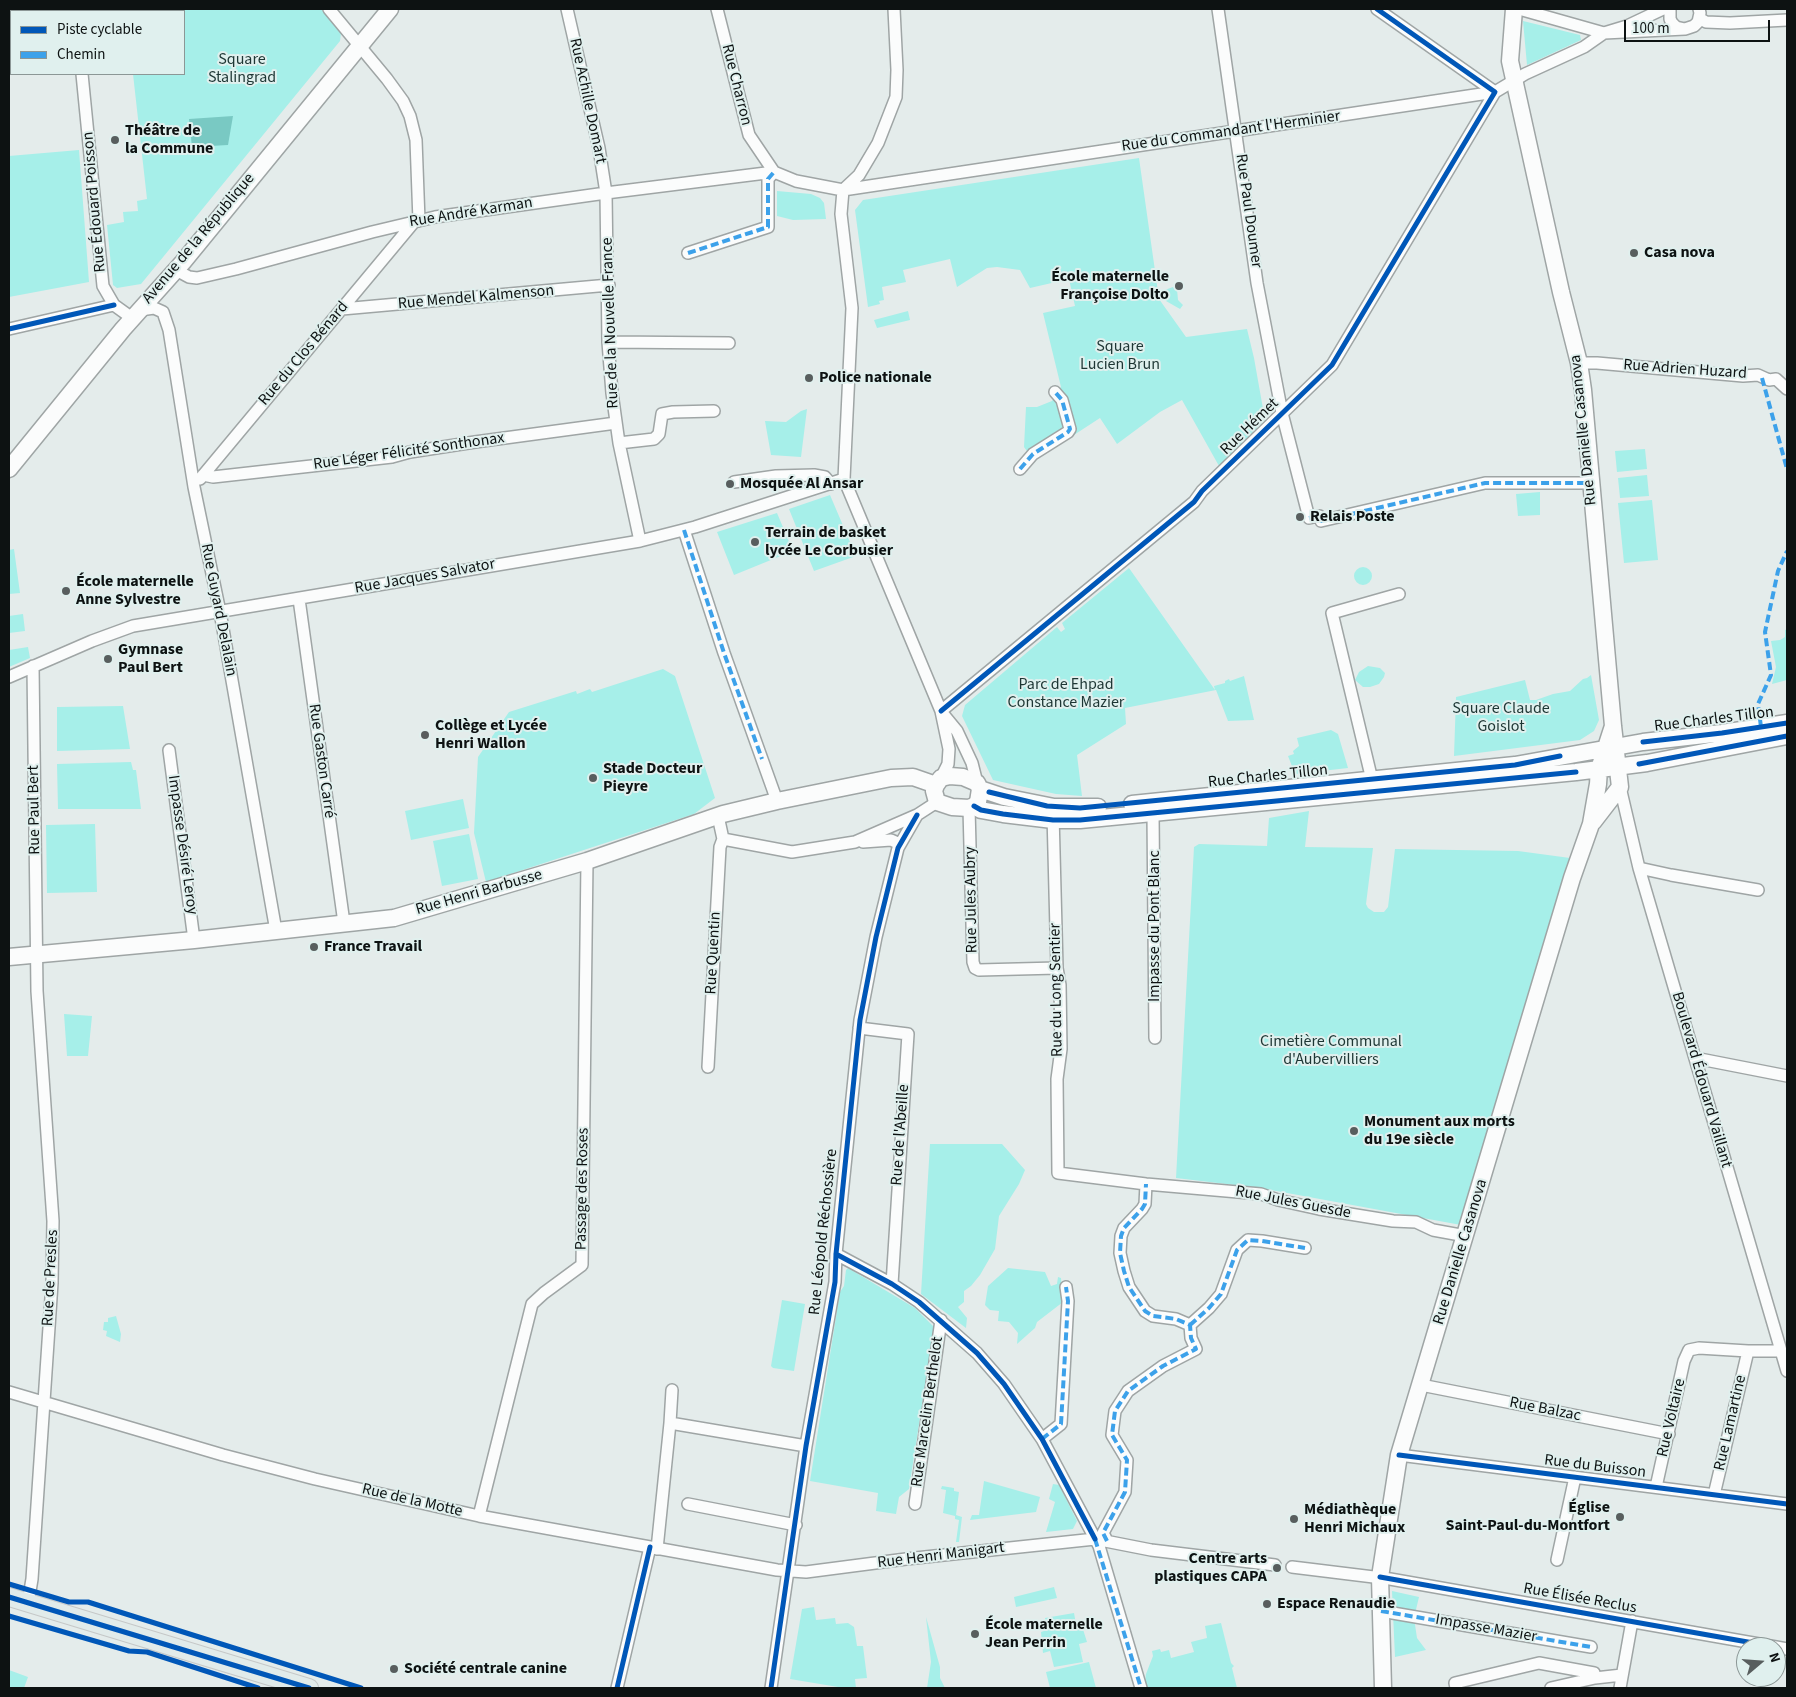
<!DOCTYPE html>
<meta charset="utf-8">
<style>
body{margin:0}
#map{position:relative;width:1796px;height:1697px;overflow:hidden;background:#e4eceb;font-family:"Source Sans 3",sans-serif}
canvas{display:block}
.frame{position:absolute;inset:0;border:10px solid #0d1212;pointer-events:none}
.legend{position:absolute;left:10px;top:10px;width:175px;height:65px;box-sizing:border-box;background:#e0f0ee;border:1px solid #8c9796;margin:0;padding:6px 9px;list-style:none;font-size:15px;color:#0d1212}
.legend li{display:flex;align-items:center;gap:10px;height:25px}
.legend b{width:25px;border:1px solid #8c9796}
.north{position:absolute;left:1736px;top:1637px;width:50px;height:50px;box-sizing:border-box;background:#e0f0ee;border:1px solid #8c9796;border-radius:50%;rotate:72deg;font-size:14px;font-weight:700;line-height:20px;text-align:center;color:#0d1212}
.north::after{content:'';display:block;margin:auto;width:18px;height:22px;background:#585e5e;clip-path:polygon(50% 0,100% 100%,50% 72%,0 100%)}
.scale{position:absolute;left:1624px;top:20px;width:146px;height:22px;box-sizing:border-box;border:2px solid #0d1212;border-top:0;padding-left:6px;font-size:15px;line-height:18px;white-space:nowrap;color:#0d1212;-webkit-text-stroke:4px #e0f0ee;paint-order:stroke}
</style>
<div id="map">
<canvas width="1796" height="1697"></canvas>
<div class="frame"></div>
<ul class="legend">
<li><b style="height:6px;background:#0057b8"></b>Piste cyclable</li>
<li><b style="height:6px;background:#3ca1ea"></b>Chemin</li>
</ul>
<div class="north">N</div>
<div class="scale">100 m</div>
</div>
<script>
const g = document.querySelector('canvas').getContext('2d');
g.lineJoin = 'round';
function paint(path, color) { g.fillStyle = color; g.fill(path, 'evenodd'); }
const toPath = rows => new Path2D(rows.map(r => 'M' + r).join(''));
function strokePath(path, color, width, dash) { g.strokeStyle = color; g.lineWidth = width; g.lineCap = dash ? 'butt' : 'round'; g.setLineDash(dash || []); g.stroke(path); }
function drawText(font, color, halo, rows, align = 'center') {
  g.font = font + ' "Source Sans 3",sans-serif'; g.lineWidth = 4; g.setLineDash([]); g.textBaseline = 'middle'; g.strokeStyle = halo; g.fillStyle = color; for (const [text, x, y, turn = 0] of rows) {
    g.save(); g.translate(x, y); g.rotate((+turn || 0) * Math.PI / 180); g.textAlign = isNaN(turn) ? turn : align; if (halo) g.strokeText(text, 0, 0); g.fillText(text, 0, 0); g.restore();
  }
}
paint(toPath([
 [89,9,321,9,341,33,340,41,141,284,117,288,113,285,107,225,124,222,123,212,138,211,137,201,147,199,133,74,184,74,184,11,89,11],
 [1523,21,1580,35,1581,40,1527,65],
 [79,150,89,282,9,297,9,156],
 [1139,158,1159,299,1186,337,1247,329,1254,358,1265,420,1219,466,1182,400,1160,412,1117,444,1100,418,1034,461,1024,447,1026,407,1037,407,1052,401,1061,387,1043,313,1075,306,1069,279,1030,288,1020,270,997,267,987,268,957,287,950,259,903,270,906,282,882,287,884,300,879,301,880,304,868,307,855,210,863,200],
 [777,191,811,194,820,198,824,203,826,219,793,220,777,216],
 [1173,287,1177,289,1178,300,1183,305,1180,309,1166,301,1163,297,1162,291],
 [908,311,910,320,877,328,874,320],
 [807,409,801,457,771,455,765,421,786,422,801,411],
 [1645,449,1647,469,1617,472,1615,451],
 [1647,475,1649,496,1620,498,1618,478],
 [1540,492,1540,515,1518,516,1516,494],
 [830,495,856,556,814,571,789,509],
 [1652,500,1658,560,1624,563,1618,503],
 [777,513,793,551,734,575,717,532],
 [14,549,20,593,9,594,9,550],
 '1354 576a9 9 0 1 1 18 0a9 9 0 1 1-18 0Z',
 [1129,568,1215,690,1214,686,1225,683,1225,681,1229,679,1230,681,1244,676,1254,720,1228,721,1216,690,1125,708,1126,724,1077,755,1082,796,1056,794,993,780,962,716,965,705,1057,627,1061,632,1065,629,1062,623],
 [23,614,25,631,9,633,9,616],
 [1787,629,1787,680,1772,684,1776,667,1771,641,1780,640,1785,637,1785,630],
 [28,647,30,658,9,667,9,650],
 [1368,666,1380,668,1385,673,1384,677,1379,684,1370,687,1363,687,1355,680,1359,672],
 [663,669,675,676,715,798,694,814,486,882,474,833,478,757,509,712,576,691,577,694,590,689,592,692],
 [1591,675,1599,720,1594,731,1580,740,1454,756,1456,697,1525,680,1530,700,1536,700,1553,694,1570,691,1583,679,1587,678],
 [123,706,130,749,57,751,57,707],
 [1331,730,1338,734,1348,768,1295,774,1288,756,1294,754,1293,751,1299,746,1297,738],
 [131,762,133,770,136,770,141,809,58,809,57,764],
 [463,799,469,828,411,840,405,811],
 [1309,811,1305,847,1373,848,1366,904,1368,908,1374,912,1384,912,1388,907,1395,849,1518,851,1570,858,1461,1225,1260,1188,1176,1178,1194,847,1199,844,1267,846,1269,818],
 [95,824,97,892,47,893,46,825],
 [469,834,478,879,442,886,433,841],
 [64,1014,92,1016,88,1056,67,1056],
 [930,1144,1002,1144,1025,1170,1019,1184,999,1216,995,1249,980,1275,971,1286,964,1291,964,1302,958,1307,967,1318,966,1328,921,1294],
 [848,1268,915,1308,934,1327,909,1489,899,1497,896,1514,876,1511,878,1493,810,1481,840,1292,844,1286,846,1270],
 [1008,1268,1045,1272,1051,1286,1057,1284,1058,1277,1061,1278,1063,1302,1037,1322,1035,1328,1017,1344,1018,1333,1009,1322,998,1321,999,1311,990,1310,985,1305,988,1286],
 [782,1300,805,1304,794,1371,773,1368,771,1366],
 [116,1316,121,1334,120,1342,106,1336,107,1331,103,1330,104,1322,108,1322,108,1318],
 [984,1481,1040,1497,1036,1512,970,1520,972,1515,979,1515],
 [1053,1484,1059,1485,1077,1521,1073,1529,1046,1532,1055,1502,1049,1499],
 [942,1486,954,1488,954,1491,959,1492,956,1515,962,1517,959,1542,956,1542,959,1520,955,1519,955,1516,943,1513,946,1490,941,1489],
 [1054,1587,1057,1598,1016,1607,1014,1597],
 [1392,1591,1419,1597,1414,1618,1417,1638,1426,1650,1395,1657],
 [814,1607,816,1620,835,1618,836,1624,848,1623,854,1627,857,1646,863,1646,867,1678,855,1679,856,1688,844,1688,790,1679,802,1609],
 [1074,1613,1076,1624,1081,1623,1087,1642,1079,1644,1083,1662,1054,1667,1050,1651,1043,1653,1041,1632,1047,1630,1045,1618],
 [926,1617,940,1667,940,1678,945,1688,927,1688,931,1662],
 [1221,1623,1231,1663,1234,1666,1232,1668,1237,1688,1147,1688,1145,1681,1146,1674,1153,1656,1152,1651,1160,1649,1161,1652,1169,1650,1171,1658,1194,1652,1191,1642,1207,1638,1205,1626],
 [1089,1662,1096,1688,1050,1688,1046,1672],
 [9,1670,28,1677,24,1688,9,1688]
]), '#a6efe9');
paint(toPath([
 [233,116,228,145,192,147,189,119]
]), '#79c9c3');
const street = toPath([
 [76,9,76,11],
 [329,9,387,79,403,101,410,116,416,140,419,221],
 [567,9,599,148,606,193,608,342,612,393,619,443,640,541],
 [717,9,749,135,774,172,796,181,843,190,1495,92,1525,74,1584,47,1604,33,1627,26,1663,9],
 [1218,9,1257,283,1282,413,1309,518,1319,516,1321,521,1485,483,1591,483],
 [1519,9,1604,33,1685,29],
 [1670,9,1670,19,1672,23,1676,27,1685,29,1694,26,1698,22,1700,13,1699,9],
 [1699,18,1706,22,1730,23,1787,20],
 [9,43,11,43],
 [82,74,103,286,114,305,132,318],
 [843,190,841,214,852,308,844,479,941,711,949,749,948,764,941,778],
 [843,190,859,175,878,143,896,97,897,70,894,9],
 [688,253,768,227,768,179,774,172],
 [176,270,189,277,197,278,236,269,372,232,435,217,606,193,774,172],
 [342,309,609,285],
 [140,310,154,308,163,312,169,330,194,487,220,612,276,931],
 [9,329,114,305],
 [608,342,729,343],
 [1579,363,1597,363,1743,376,1758,375,1769,380,1776,379,1787,389],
 [619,443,654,439,659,434,662,414,673,412,714,411],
 [1020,469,1033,454,1068,432,1070,429,1062,400,1055,392],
 [203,475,213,477,392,457,410,452,475,442,616,423],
 [200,479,414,222],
 [734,482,776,476,814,475,825,477,831,484],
 [684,530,724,653,777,801],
 [299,599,344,923],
 [9,677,92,641,133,626,640,541,695,527,844,479],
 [941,711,1194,502,1202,491,1332,365,1495,92,1377,9],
 [943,714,957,731,972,763,977,783],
 [169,750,194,940],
 [1372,780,1332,613,1399,594],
 [1620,787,1639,868,1787,1371],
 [969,808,973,962,975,968,979,970,1057,968],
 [1153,813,1155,1038],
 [1053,814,1057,968,1060,985,1061,1049,1057,1079,1058,1173,1146,1184,1261,1194,1278,1200,1319,1209,1393,1221,1416,1222,1433,1230,1466,1236],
 [718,816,723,839],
 [723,839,792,852,855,842,917,815],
 [863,842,891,840,900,844],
 [1639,868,1671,875,1758,890],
 [859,1028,908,1034,892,1284],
 [1695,1058,1787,1076],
 [708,1067,720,847,723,839],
 [836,1254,892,1284,919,1302,977,1353,1004,1384,1042,1439,1099,1546,1141,1688],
 [1190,1325,1209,1308,1221,1294,1237,1250,1248,1240,1262,1241,1305,1248],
 [1421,1385,1669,1434],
 [9,1392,223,1455,315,1479,479,1516,777,1570,806,1572,906,1559,1095,1539,1151,1550,1275,1565],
 [670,1423,672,1390],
 [1042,1439,1061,1424,1068,1301,1066,1287],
 [1399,1455,1787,1504],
 [1656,1487,1684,1361,1689,1350,1699,1348,1748,1351,1781,1351],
 [1714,1495,1748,1351],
 [688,1504,796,1525],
 [915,1504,941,1320],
 [479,1516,532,1304,544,1293,582,1265,587,861],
 [1107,1541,1103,1533,1125,1492,1127,1460,1112,1435,1115,1411,1128,1391,1163,1366,1196,1349,1191,1338,1190,1325,1176,1319,1153,1316,1145,1311,1129,1287,1124,1271,1120,1253,1121,1236,1124,1228,1142,1209,1145,1204,1146,1184],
 [657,1549,670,1423,806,1446],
 [1557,1560,1575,1477],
 [1292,1567,1390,1579,1776,1647],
 [28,1603,32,1579,52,1283,53,1221,37,991,33,666],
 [1381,1611,1591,1647],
 [1776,1647,1787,1649],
 [617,1688,650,1547],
 [771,1688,806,1446,835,1282,836,1254,860,1020,876,937,898,848,917,815,937,802],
 [1456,1688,1455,1683,1539,1663,1594,1673,1595,1678],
 [1551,1688,1595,1678,1622,1675],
 [1620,1688,1632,1621]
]);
const secondary = toPath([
 [1514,9,1510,61,1514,79,1561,292,1579,363,1583,390,1613,726,1620,787,1593,822],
 [9,469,123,329,183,262,390,9],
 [950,776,963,777,977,783,980,789,978,802,974,806,969,808,952,807,937,802,934,791,936,785,941,778,950,776],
 [980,789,1004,797,1054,807,1098,807],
 [1132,804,1515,765,1643,742,1722,733,1787,723],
 [974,806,981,810,1003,814,1053,820,1080,820,1576,772,1647,763,1787,736],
 [9,957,194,940,394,918,587,861,723,814,777,801,891,778,913,777,936,785],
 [1383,1688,1380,1577,1399,1455,1572,878,1591,824,1598,784,1599,769,1613,726]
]);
const primary = toPath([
 [9,1597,309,1688]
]);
strokePath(street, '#9fa5a5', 14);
strokePath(secondary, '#9fa5a5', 19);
strokePath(primary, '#c5c8c8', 20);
strokePath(street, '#fbfcfc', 11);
strokePath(secondary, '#fbfcfc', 16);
strokePath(primary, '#e1ebea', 18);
strokePath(toPath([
 [688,253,768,227,768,179,774,172],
 [1762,378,1787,469],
 [1020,469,1033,454,1068,432,1070,429,1062,400,1055,392],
 [1309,518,1319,516,1321,521,1485,483,1591,483],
 [684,530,724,653,762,759],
 [1761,727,1758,704,1771,675,1765,632,1778,571,1787,551],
 [1190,1325,1209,1308,1221,1294,1237,1250,1248,1240,1262,1241,1305,1248],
 [1042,1439,1061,1424,1068,1301,1066,1287],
 [1095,1539,1141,1688],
 [1107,1541,1103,1533,1125,1492,1127,1460,1112,1435,1115,1411,1128,1391,1163,1366,1196,1349,1191,1338,1190,1325,1176,1319,1153,1316,1145,1311,1129,1287,1124,1271,1120,1253,1121,1236,1124,1228,1142,1209,1145,1204,1146,1184],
 [1381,1611,1591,1647]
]), '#3ca1ea', 4, [8, 4]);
strokePath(toPath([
 [9,329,114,305],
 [941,711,1194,502,1202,491,1332,365,1495,92,1377,9],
 [1643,742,1722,733,1787,723],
 [1639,764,1787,736],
 [989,792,1047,806,1080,808,1515,765,1560,756],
 [974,806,981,810,1003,814,1053,820,1080,820,1576,772],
 [836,1254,892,1284,919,1302,977,1353,1004,1384,1042,1439,1095,1539],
 [1399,1455,1787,1504],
 [1380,1577,1776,1647],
 [9,1584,69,1602,88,1602,361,1688],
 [9,1597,309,1688],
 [9,1616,129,1651,147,1652,258,1688],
 [617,1688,650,1547],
 [771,1688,806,1446,835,1282,836,1254,860,1020,876,937,898,848,917,815]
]), '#0057b8', 5);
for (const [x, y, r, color] of [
 [115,140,5,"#585e5e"],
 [1634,253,5,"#585e5e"],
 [1179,286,5,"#585e5e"],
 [809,378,5,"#585e5e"],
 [730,484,5,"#585e5e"],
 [1300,517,5,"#585e5e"],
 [755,542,5,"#585e5e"],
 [66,591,5,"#585e5e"],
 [108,659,5,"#585e5e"],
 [425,735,5,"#585e5e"],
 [593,778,5,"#585e5e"],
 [314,947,5,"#585e5e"],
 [1354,1131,5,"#585e5e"],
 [1620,1517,5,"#585e5e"],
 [1294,1519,5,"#585e5e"],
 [1277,1568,5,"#585e5e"],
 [1267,1604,5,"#585e5e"],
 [975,1634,5,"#585e5e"],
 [394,1669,5,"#585e5e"]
]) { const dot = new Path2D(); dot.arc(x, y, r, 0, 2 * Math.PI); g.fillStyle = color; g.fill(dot); strokePath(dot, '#e0f0ee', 2); }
drawText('16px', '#1d3634', '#e0f0ee', [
 ["Square",242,60],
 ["Stalingrad",242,78],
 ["Square",1120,347],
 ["Lucien Brun",1120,365],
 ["Parc de Ehpad",1066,685],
 ["Constance Mazier",1066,703],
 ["Square Claude",1501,709],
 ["Goislot",1501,727],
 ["Cimetière Communal",1331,1042],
 ["d'Aubervilliers",1331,1060]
]);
drawText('16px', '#0d1212', '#e0f0ee', [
 ["Rue Charron",736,85,76],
 ["Rue Achille Domart",587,101,78],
 ["Rue du Commandant l'Herminier",1231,132,-8],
 ["Rue Édouard Poisson",95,202,-95],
 ["Rue Paul Doumer",1248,211,82],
 ["Rue André Karman",471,213,-9],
 ["Avenue de la République",199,239,-50],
 ["Rue Mendel Kalmenson",476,298,-5],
 ["Rue de la Nouvelle France",611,323,-92],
 ["Rue du Clos Bénard",304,354,-50],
 ["Rue Adrien Huzard",1685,370,4],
 ["Rue Hémet",1250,427,-44],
 ["Rue Danielle Casanova",1584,430,-96],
 ["Rue Léger Félicité Sonthonax",409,452,-8],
 ["Rue Jacques Salvator",425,577,-10],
 ["Rue Guyard Delalain",218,610,79],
 ["Rue Charles Tillon",1714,720,-7],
 ["Rue Gaston Carré",321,761,82],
 ["Rue Charles Tillon",1268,777,-6],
 ["Rue Paul Bert",35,810,-91],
 ["Impasse Désiré Leroy",182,845,82],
 ["Rue Henri Barbusse",479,893,-16],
 ["Rue Jules Aubry",972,900,-91],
 ["Impasse du Pont Blanc",1155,926,-90],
 ["Rue Quentin",714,953,-87],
 ["Rue du Long Sentier",1057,990,-91],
 ["Boulevard Édouard Vaillant",1701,1080,74],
 ["Rue de l'Abeille",901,1135,-86],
 ["Passage des Roses",583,1189,-89],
 ["Rue Jules Guesde",1293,1203,11],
 ["Rue Léopold Réchossière",824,1232,-84],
 ["Rue Danielle Casanova",1461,1252,-73],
 ["Rue de Presles",51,1278,-87],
 ["Rue Balzac",1545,1410,11],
 ["Rue Marcelin Berthelot",928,1412,-82],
 ["Rue Voltaire",1672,1418,-77],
 ["Rue Lamartine",1731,1423,-77],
 ["Rue du Buisson",1595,1467,7],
 ["Rue de la Motte",412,1501,13],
 ["Rue Henri Manigart",941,1556,-7],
 ["Rue Élisée Reclus",1580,1599,10],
 ["Impasse Mazier",1486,1629,10]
]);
drawText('bold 16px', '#0d1212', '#e0f0ee', [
 ["Théâtre de",125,131],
 ["la Commune",125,149],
 ["Casa nova",1644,253],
 ["École maternelle",1169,277,"right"],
 ["Françoise Dolto",1169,295,"right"],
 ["Police nationale",819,378],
 ["Mosquée Al Ansar",740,484],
 ["Relais Poste",1310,517],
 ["Terrain de basket",765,533],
 ["lycée Le Corbusier",765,551],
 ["École maternelle",76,582],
 ["Anne Sylvestre",76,600],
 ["Gymnase",118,650],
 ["Paul Bert",118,668],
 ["Collège et Lycée",435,726],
 ["Henri Wallon",435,744],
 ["Stade Docteur",603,769],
 ["Pieyre",603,787],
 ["France Travail",324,947],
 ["Monument aux morts",1364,1122],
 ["du 19e siècle",1364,1140],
 ["Église",1610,1508,"right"],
 ["Saint-Paul-du-Montfort",1610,1526,"right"],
 ["Médiathèque",1304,1510],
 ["Henri Michaux",1304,1528],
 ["Centre arts",1267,1559,"right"],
 ["plastiques CAPA",1267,1577,"right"],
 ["Espace Renaudie",1277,1604],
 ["École maternelle",985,1625],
 ["Jean Perrin",985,1643],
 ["Société centrale canine",404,1669]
], 'left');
</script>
